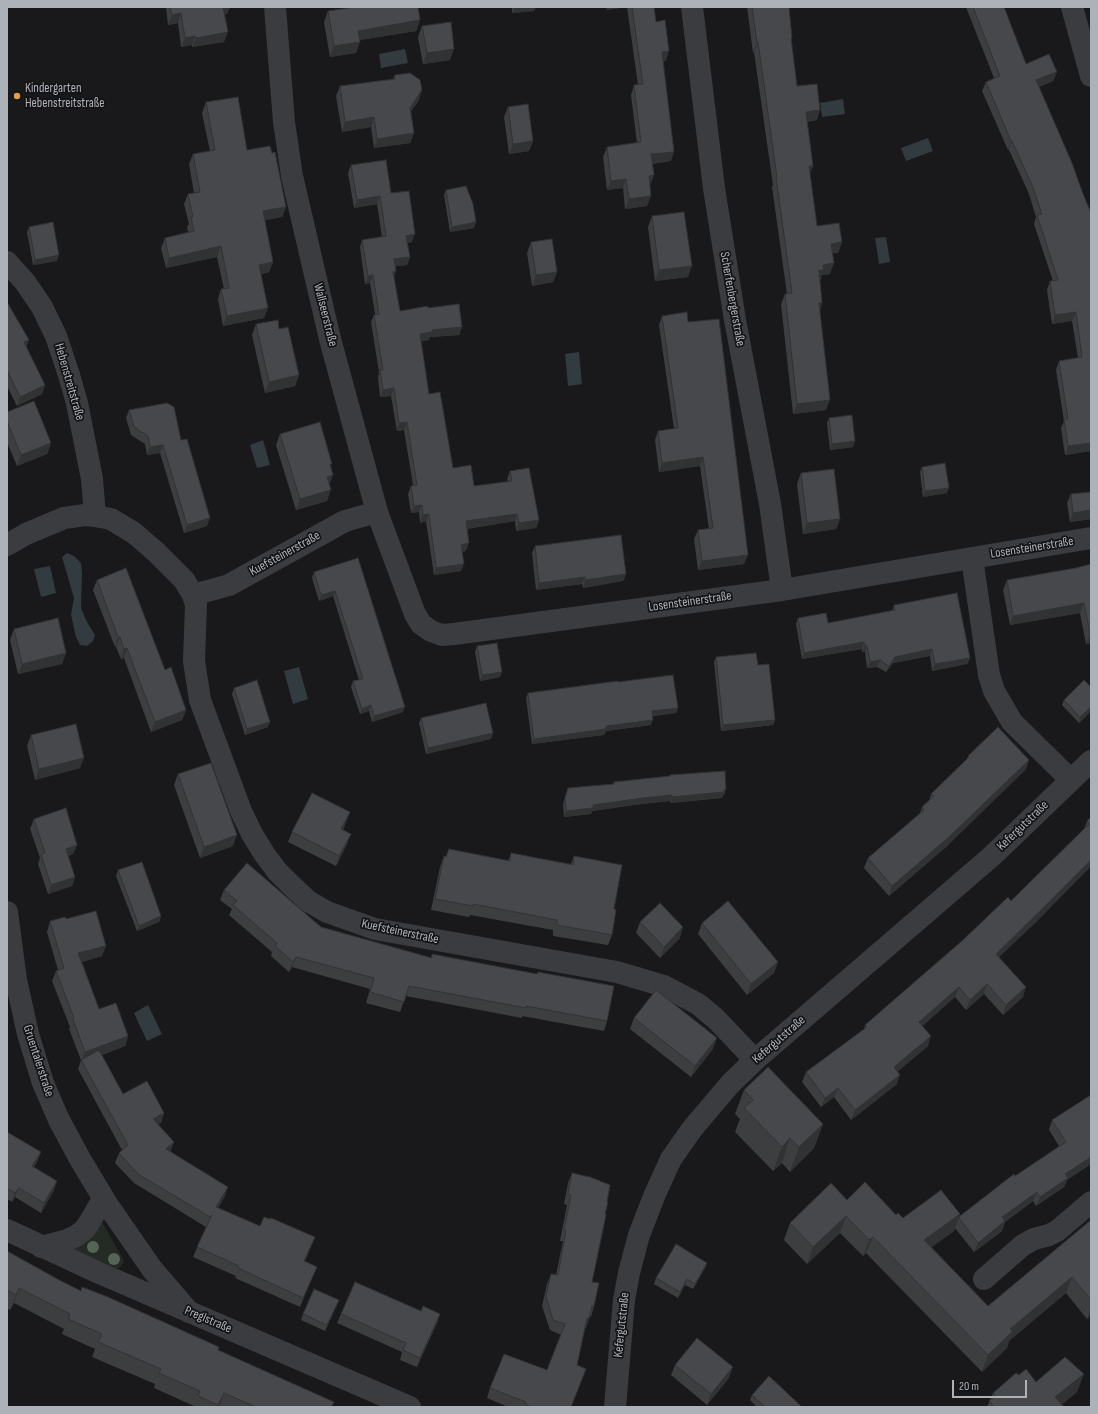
<!DOCTYPE html>
<meta charset="utf-8">
<style>
body{margin:0}
#map{position:relative;width:1098px;height:1414px;overflow:hidden;background:#19191b;font-family:"Sofia Sans Condensed",sans-serif}
canvas{display:block}
.frame{position:absolute;inset:0;border:8px solid #adb2b9;pointer-events:none}
.scale{position:absolute;left:952px;top:1380px;width:75px;height:18px;box-sizing:border-box;border:2px solid #adb2b9;border-top:0;padding-left:5px;font-size:12px;line-height:14px;white-space:nowrap;color:#adb2b9;-webkit-text-stroke:3px #141416;paint-order:stroke}
</style>
<div id="map">
<canvas width="1098" height="1414"></canvas>
<div class="frame"></div>
<div class="scale">20 m</div>
</div>
<script>
const g = document.querySelector('canvas').getContext('2d');
g.lineJoin = 'round';
function paint(path, color) { g.fillStyle = color; g.fill(path, 'evenodd'); }
const toPath = rows => new Path2D(rows.map(r => 'M' + r).join(''));
function strokePath(path, color, width, dash) { g.strokeStyle = color; g.lineWidth = width; g.lineCap = dash ? 'butt' : 'round'; g.setLineDash(dash || []); g.stroke(path); }
function drawText(font, color, halo, rows, align = 'center') {
  g.font = font + ' "Sofia Sans Condensed",sans-serif'; g.lineWidth = 3.5; g.setLineDash([]); g.textBaseline = 'middle'; g.strokeStyle = halo; g.fillStyle = color; for (const [text, x, y, turn = 0] of rows) {
    g.save(); g.translate(x, y); g.rotate((+turn || 0) * Math.PI / 180); g.textAlign = isNaN(turn) ? turn : align; if (halo) g.strokeText(text, 0, 0); g.fillText(text, 0, 0); g.restore();
  }
}
paint(toPath([
 [102,1222,123,1259,124,1262,119,1268,116,1268,74,1252,73,1246]
]), '#232b24');
paint(toPath([
 [405,49,408,63,381,68,379,54],
 [843,99,845,114,822,117,820,103],
 [928,138,933,151,906,161,901,148],
 [886,237,890,262,879,264,875,238],
 [579,352,582,384,568,386,565,354],
 [263,440,270,465,257,468,250,445],
 [67,553,74,556,81,563,82,572,81,608,87,622,95,635,93,641,87,646,80,645,76,637,71,615,74,598,62,557],
 [50,566,56,593,41,597,34,569],
 [299,667,308,699,293,704,284,671],
 [148,1005,162,1034,147,1041,134,1013]
]), '#323b40');
strokePath(toPath([
 [275,7,284,122,292,176,330,339,377,512,415,614,421,624,431,631,442,635,454,634,782,590,1091,538],
 [692,7,714,188,735,320,770,504,782,590],
 [1072,7,1091,76],
 [7,262,25,282,42,307,56,336,69,375,77,403,92,479,95,516],
 [7,545,26,534,64,518,85,515,95,516,111,519,134,533,156,552,184,580,193,595,196,605,194,661,200,700,241,811,252,834,265,855,277,871,291,885,308,901,327,912,375,929,617,972,664,986,698,1004,716,1019,755,1060],
 [972,558,989,675,994,691,1012,722,1071,780],
 [193,595,229,585,345,521,377,512],
 [7,912,16,980,28,1034,43,1083,59,1120,80,1159,107,1204,152,1269,189,1312],
 [7,1230,97,1272,410,1407],
 [41,1247,67,1240,76,1236,84,1230,89,1223,103,1199],
 [984,1279,1023,1245,1034,1239,1049,1235,1057,1231,1091,1202],
 [615,1407,624,1300,629,1273,639,1235,655,1194,671,1159,692,1129,731,1083,755,1060,992,856,1091,761]
]), '#3b3c40', 22);
g.fillStyle = '#566456';
for (const [x, y] of [
 [93,1247],
 [114,1259]
]) { g.beginPath(); g.arc(x, y, 6, 0, 2 * Math.PI); g.fill(); }
paint(toPath([
 [166,7,230,7,227,14,225,14,224,42,192,47,192,45,181,47,178,23,168,25],
 [512,7,536,7,534,11,512,13],
 [606,7,654,7,656,22,666,61,663,61,671,161,652,164,654,175,650,185,647,206,625,209,623,188,607,190,603,157,607,147,637,143,631,95,634,85,638,85,627,7,607,10],
 [747,7,789,7,792,38,791,41,797,86,817,120,807,122,810,174,817,226,842,242,838,253,832,253,830,274,822,275,820,280,822,303,820,311,826,410,793,414,781,304,785,294,787,294,772,187,773,185,754,52,753,53],
 [966,7,1004,7,1026,64,1057,72,1053,81,1039,87,1083,194,1091,213,1091,451,1065,455,1061,428,1064,421,1056,370,1059,361,1078,358,1072,321,1052,324,1047,290,1050,281,1053,281,1034,224,1036,217,1029,194,1009,150,1008,150,982,91,986,82,994,78],
 [328,11,420,20,416,31,360,40,356,53,330,57,324,22],
 [422,26,450,60,423,64,418,37],
 [395,75,419,100,411,111,414,133,410,143,374,148,371,127,342,132,336,96,340,86,393,79],
 [206,102,247,150,286,207,282,217,265,220,273,262,269,272,261,274,264,318,223,326,218,299,221,289,224,289,217,257,166,268,161,248,165,238,188,232,187,227,189,224,184,204,188,194,194,193,189,164,193,154,210,151,202,113],
 [508,107,533,141,529,151,509,154,504,117],
 [351,165,391,193,412,242,407,243,410,257,407,265,395,266,394,277,400,311,428,308,462,327,459,335,430,337,429,340,421,341,429,394,453,468,474,486,508,482,507,479,510,471,539,520,536,528,516,531,515,521,467,529,466,551,462,552,461,571,434,575,426,521,420,523,419,512,411,513,408,494,411,486,413,485,404,430,397,431,391,396,380,397,378,378,379,372,371,322,374,315,375,314,370,283,365,284,360,247,362,240,382,237,377,204,354,208,348,173],
 [446,190,474,228,450,232,444,195],
 [652,216,688,277,655,281,648,227],
 [29,227,57,261,33,265,27,232],
 [531,242,557,272,553,282,532,286,527,253],
 [7,302,29,340,26,347,45,385,42,394,17,406,7,386],
 [662,316,688,322,744,564,698,570,694,539,698,530,709,529,700,466,659,472,655,440,658,431,674,429,659,325],
 [256,324,279,329,299,375,295,386,265,393,252,335],
 [129,410,181,440,207,526,184,533,160,453,147,455,145,444,131,435,126,418],
 [7,412,51,443,47,454,17,466,7,442],
 [829,418,853,447,830,450,827,423],
 [280,434,331,468,333,475,329,484,327,501,296,510,276,445],
 [922,467,947,493,923,497,920,472],
 [801,473,840,519,836,529,803,534,797,484],
 [1091,492,1091,519,1070,522,1067,503,1071,494],
 [535,546,626,574,623,581,583,588,582,584,536,590,532,553],
 [358,558,403,712,372,722,369,711,360,714,351,687,353,681,359,680,333,596,319,601,312,578,314,572],
 [1091,564,1091,643,1086,644,1080,613,1010,625,1003,590,1007,580,1076,568],
 [97,580,165,670,186,710,182,720,151,732,124,658,121,659,116,647,115,647,93,590],
 [894,605,970,658,967,664,932,671,930,656,893,663,886,672,877,667,867,668,865,652,862,652,862,649,802,659,796,624,798,618,828,623,892,611],
 [14,629,66,653,62,664,18,674,10,640],
 [477,646,500,677,480,681,475,652],
 [716,657,758,665,775,720,773,725,721,731,714,662],
 [618,682,678,708,676,713,652,716,651,725,606,731,604,735,532,744,526,698,528,693],
 [1091,687,1091,711,1079,723,1062,705,1064,700],
 [234,688,268,727,245,735,232,694],
 [421,718,493,733,491,739,426,754,419,723],
 [31,735,80,768,35,780,27,746],
 [968,756,1026,769,946,847,889,896,864,868,868,858,920,813,922,807,929,801,931,794,967,760],
 [178,774,233,846,200,858,174,785],
 [670,775,726,789,724,795,723,795,722,798,670,803,670,801,641,804,592,811,591,814,564,817,563,804,568,788,613,784,614,782,670,776],
 [350,812,346,822,343,830,347,844,336,866,288,842,292,832],
 [1091,817,1091,866,1036,922,999,957,1023,997,1003,1015,984,994,966,1010,955,997,922,1026,928,1046,898,1071,897,1084,851,1120,834,1097,821,1107,802,1082,806,1072,864,1029,865,1025,1011,901,1084,829,1087,821],
 [34,819,77,845,73,854,68,856,75,877,72,886,48,894,38,864,40,858,30,829],
 [511,853,571,864,574,856,614,909,612,935,608,945,553,936,553,930,470,915,469,917,431,910,440,867,444,856,508,861],
 [118,870,161,916,159,922,137,931,116,876],
 [224,890,321,927,431,958,432,954,607,1021,604,1031,522,1016,522,1018,406,996,400,1012,366,1003,370,989,292,967,289,972,271,956,272,952,229,915,232,909,220,900],
 [66,919,102,956,82,962,99,1009,128,1036,125,1046,102,1055,123,1094,164,1113,161,1123,158,1124,174,1142,170,1151,225,1196,218,1208,260,1226,315,1237,305,1261,317,1267,313,1276,300,1307,235,1278,236,1276,193,1257,206,1227,134,1183,115,1163,119,1153,122,1150,78,1069,81,1060,69,1029,70,1027,52,981,56,971,58,970,47,932,50,921],
 [640,922,680,938,660,958,636,933],
 [702,923,778,962,774,973,747,995,698,934],
 [634,1018,713,1049,691,1077,630,1029],
 [744,1090,823,1124,814,1148,790,1172,782,1163,773,1171,735,1132,740,1119,735,1114],
 [1091,1095,1091,1164,1067,1180,1064,1187,1036,1206,1033,1201,1005,1222,1002,1231,974,1252,955,1228,954,1231,931,1247,988,1306,1091,1220,1091,1315,1087,1319,1066,1293,1009,1341,1007,1348,982,1372,866,1253,863,1256,840,1233,807,1264,784,1240,790,1223,847,1200,896,1215,903,1218,960,1216,1015,1176,1059,1146,1049,1130,1052,1120],
 [7,1132,41,1152,37,1162,34,1167,54,1190,41,1213,15,1197,12,1202,7,1199],
 [572,1173,592,1282,594,1306,591,1317,590,1316,586,1328,585,1328,577,1365,582,1379,571,1407,508,1407,487,1398,490,1388,547,1370,561,1335,550,1330,542,1306,547,1284,551,1274,556,1275,563,1241,560,1241,567,1205,564,1204,568,1183],
 [7,1251,59,1280,81,1291,218,1350,332,1407,194,1407,194,1406,154,1388,155,1384,92,1357,95,1349,62,1334,64,1329,14,1303,10,1310,7,1308],
 [707,1263,705,1268,693,1289,685,1285,678,1298,654,1284,656,1278],
 [337,1305,325,1331,301,1320,303,1314],
 [421,1311,440,1314,437,1323,417,1367,400,1360,402,1352,337,1323,341,1314],
 [675,1365,729,1378,707,1405,671,1375],
 [1019,1375,1036,1382,1077,1392,1062,1404,1064,1407,987,1407,993,1393],
 [752,1395,802,1407,757,1407,750,1400]
]), '#3c3e40');
paint(toPath([
 [223,7,230,7,227,14,220,15],
 [515,7,536,7,534,11,512,13],
 [608,7,627,7,607,10],
 [181,13,178,23,168,25,172,15],
 [420,20,416,31,354,41,358,31],
 [228,32,224,42,192,47,196,38],
 [195,36,192,45,181,47,185,38],
 [360,42,356,53,330,57,334,46],
 [757,42,758,42,754,52,753,53],
 [454,49,450,60,423,64,427,53],
 [669,51,666,61,658,62,662,52],
 [1057,72,1053,81,1033,89,1036,80],
 [422,90,419,100,407,117,410,108],
 [820,110,817,120,802,122,806,112],
 [374,117,371,127,342,132,345,122],
 [414,133,410,143,374,148,377,139],
 [533,141,529,151,509,154,513,144],
 [1011,141,1012,141,1009,150,1008,150],
 [674,152,671,161,647,164,651,154],
 [809,166,813,166,809,176],
 [654,175,650,185,645,185,649,176],
 [626,179,623,188,607,190,611,181],
 [380,196,377,204,354,208,357,200],
 [651,196,647,206,625,209,629,199],
 [286,207,282,217,260,221,263,211],
 [476,222,474,228,450,232,452,227],
 [415,234,412,242,403,243,406,236],
 [842,242,838,253,827,254,831,244],
 [221,246,217,257,166,268,169,258],
 [59,255,57,261,33,265,35,260],
 [410,257,407,265,391,267,394,259],
 [273,262,269,272,255,276,259,265],
 [834,263,830,274,822,275,820,280,819,270,823,265],
 [692,266,688,277,655,281,659,270],
 [396,271,393,279,393,272],
 [557,272,553,282,532,286,536,275],
 [373,275,370,283,365,284,368,276],
 [819,303,822,303,819,313],
 [268,308,264,318,223,326,227,316],
 [1076,312,1072,321,1052,324,1055,315],
 [462,327,459,335,430,337,429,340,417,342,420,334,432,330],
 [29,340,25,349,24,342],
 [299,375,295,386,265,393,269,382],
 [45,385,42,394,17,406,20,397],
 [394,388,391,396,380,397,383,390],
 [830,400,826,410,793,414,797,404],
 [407,422,404,430,397,431,399,423],
 [855,441,853,447,830,450,832,444],
 [51,443,47,454,17,466,21,455],
 [1091,443,1091,451,1065,455,1068,446],
 [163,445,160,453,147,455,150,447],
 [703,457,700,466,659,472,662,463],
 [333,475,329,486,327,477],
 [949,488,947,493,923,497,925,491],
 [331,490,327,501,296,510,300,499],
 [422,505,419,512,411,513,414,506],
 [1091,510,1091,519,1070,522,1073,513],
 [429,514,426,521,420,523,423,515],
 [517,514,515,521,464,529,466,521],
 [210,518,207,526,184,533,187,525],
 [840,519,836,529,803,534,807,523],
 [539,520,536,528,516,531,519,523],
 [469,543,466,551,458,552,461,545],
 [748,555,744,564,698,570,702,561],
 [464,564,461,571,434,575,436,568],
 [626,574,623,581,583,588,585,580],
 [585,577,582,584,536,590,539,583],
 [335,591,333,596,319,601,321,595],
 [1084,603,1080,613,1010,625,1013,616],
 [1090,634,1091,634,1091,643,1086,644],
 [118,637,120,637,116,647,115,647],
 [864,642,862,649,802,659,804,653],
 [865,646,867,646,865,652,862,652],
 [127,648,124,658,121,659,124,649],
 [932,649,930,656,893,663,886,672,889,666,895,657],
 [66,653,62,664,18,674,22,664],
 [970,658,967,664,932,671,935,664],
 [880,660,877,667,867,668,870,662],
 [502,672,500,677,480,681,482,675],
 [371,705,369,711,360,714,362,709],
 [405,707,403,712,372,722,374,716],
 [1091,707,1091,711,1079,723,1080,717],
 [678,708,676,713,650,717,652,711],
 [186,710,182,720,151,732,155,722],
 [653,720,651,725,606,731,604,735,532,744,534,739,606,726],
 [775,720,773,725,721,731,723,725],
 [270,722,268,727,245,735,247,729],
 [493,733,491,739,426,754,428,748],
 [84,758,80,768,35,780,39,769],
 [1029,760,1026,769,946,847,889,896,892,886],
 [726,789,724,795,723,795,722,798,670,803,672,797],
 [672,795,670,801,641,804,592,811,591,814,564,817,566,811,593,805,643,798],
 [350,812,346,822,338,839,341,829],
 [351,834,347,844,336,866,339,856],
 [237,835,233,846,200,858,204,847],
 [77,845,73,854,62,858,66,849],
 [1091,860,1091,866,1036,922,992,963,996,954],
 [75,877,72,886,48,894,51,885],
 [161,916,159,922,137,931,139,926],
 [683,927,680,938,660,958,664,947],
 [106,946,102,956,75,964,78,953],
 [296,957,292,967,289,972,293,962],
 [778,962,774,973,747,995,751,984],
 [987,984,984,994,966,1010,970,1000],
 [959,987,955,997,916,1032,919,1022],
 [1026,987,1023,997,1003,1015,1006,1005],
 [128,1036,125,1046,82,1062,85,1052],
 [931,1036,928,1046,891,1077,894,1067],
 [717,1038,713,1049,691,1077,695,1066],
 [900,1075,897,1084,851,1120,855,1110],
 [838,1088,834,1097,821,1107,825,1098],
 [164,1113,161,1123,150,1128,153,1119],
 [823,1124,814,1148,790,1172,799,1147],
 [790,1138,782,1163,773,1171,782,1147],
 [174,1142,171,1151,163,1158,166,1149],
 [41,1152,37,1162,29,1175,32,1166],
 [1091,1157,1091,1164,1067,1180,1064,1187,1036,1206,1040,1197,1065,1174],
 [57,1181,54,1190,41,1213,44,1203],
 [228,1187,225,1196,212,1217,216,1207],
 [19,1188,15,1197,12,1202,15,1193],
 [1037,1192,1033,1201,1005,1222,1002,1231,974,1252,978,1243,1002,1217],
 [960,1214,954,1231,918,1257,924,1240],
 [846,1216,840,1233,807,1264,813,1247],
 [315,1237,311,1247,301,1270,304,1261],
 [873,1237,866,1253,863,1256,869,1240],
 [707,1263,705,1268,693,1289,695,1284],
 [317,1267,313,1276,300,1307,303,1298],
 [1072,1277,1066,1293,1009,1341,1007,1348,982,1372,988,1355,1010,1329],
 [687,1279,685,1285,678,1298,680,1292],
 [19,1288,14,1303,10,1310,16,1295],
 [339,1300,337,1305,325,1331,327,1325],
 [1091,1308,1091,1315,1087,1319],
 [440,1314,437,1323,417,1367,420,1358],
 [587,1318,589,1318,586,1328,583,1328],
 [733,1367,729,1378,707,1405,711,1394],
 [1084,1374,1077,1392,1059,1407,1055,1397],
 [224,1393,219,1407,218,1407]
]), '#313234');
const building = toPath([
 [170,7,223,7,228,32,196,38,195,36,185,38,181,13,172,15,170,7],
 [355,7,418,7,420,20,358,31,360,42,334,46,328,11,355,7],
 [632,7,654,7,656,22,665,20,669,51,662,52,674,152,651,154,654,175,649,176,651,196,629,199,626,179,611,181,607,147,641,142,634,85,643,84,632,7],
 [752,7,789,7,792,38,791,38,797,86,817,84,820,110,806,112,813,166,809,166,817,226,839,223,842,242,831,244,834,263,823,265,824,270,819,270,822,303,819,303,830,400,797,404,785,294,792,293,776,177,777,177,758,42,757,42,752,7],
 [973,7,1004,7,1026,64,1049,54,1057,72,1036,80,1072,163,1083,194,1091,213,1091,443,1068,446,1064,419,1068,419,1059,361,1082,357,1076,312,1055,315,1050,281,1058,280,1037,215,1042,214,1032,185,1012,141,1011,141,986,82,1000,76,973,7],
 [451,22,454,49,427,53,422,26,451,22],
 [410,73,420,80,422,90,410,108,414,133,377,139,374,117,345,122,340,86,395,79,395,75,410,73],
 [238,97,247,150,270,146,272,153,275,152,286,207,263,211,273,262,259,265,268,308,227,316,221,289,229,288,221,246,169,258,165,238,194,231,191,217,193,217,188,194,200,192,193,154,215,150,206,102,238,97],
 [528,104,533,141,513,144,508,107,528,104],
 [386,160,391,193,409,191,415,234,406,236,410,257,394,259,396,271,393,272,400,311,428,306,428,308,459,304,462,327,432,330,432,332,420,334,429,394,440,392,453,468,471,465,474,486,512,481,510,471,529,468,539,520,519,523,517,514,466,521,469,543,461,545,464,564,436,568,429,514,423,515,422,505,414,506,411,486,417,485,407,422,399,423,394,388,383,390,380,370,383,370,374,315,379,314,373,275,368,276,362,240,386,236,380,196,357,200,351,165,386,160],
 [466,186,473,204,476,222,452,227,446,190,466,186],
 [684,212,692,266,659,270,652,216,684,212],
 [53,222,59,255,35,260,29,227,53,222],
 [552,239,557,272,536,275,531,242,552,239],
 [7,302,29,340,24,342,45,385,20,397,7,370,7,302],
 [687,312,688,322,719,319,748,555,702,561,698,530,713,528,703,457,662,463,658,431,678,428,662,316,687,312],
 [278,320,279,329,288,327,299,375,269,382,256,324,278,320],
 [34,401,51,443,21,455,7,421,7,412,34,401],
 [167,403,174,407,181,440,187,439,210,518,187,525,163,445,150,447,148,436,134,427,129,410,167,403],
 [852,415,855,441,832,444,829,418,852,415],
 [320,422,332,464,330,464,333,475,327,477,331,490,300,499,280,434,320,422],
 [945,463,949,488,925,491,922,467,945,463],
 [834,469,840,519,807,523,801,473,834,469],
 [1091,492,1091,510,1073,513,1071,494,1091,492],
 [621,535,626,574,585,580,585,577,539,583,535,546,621,535],
 [358,558,405,707,374,716,371,705,362,709,353,681,363,679,335,591,321,595,314,572,358,558],
 [1091,564,1091,634,1090,634,1084,603,1013,616,1007,580,1076,568,1091,564],
 [126,568,165,670,171,667,186,710,155,722,127,648,124,649,120,637,118,637,97,580,126,568],
 [957,593,970,658,935,664,932,649,895,657,889,666,880,660,870,662,867,646,865,646,864,642,804,653,798,618,826,613,828,623,895,610,894,605,957,593],
 [58,618,66,653,22,664,14,629,58,618],
 [497,643,502,672,482,675,477,646,497,643],
 [756,653,758,665,769,664,775,720,723,725,716,657,756,653],
 [673,675,678,708,652,711,653,720,606,726,606,729,534,739,528,693,618,681,618,682,673,675],
 [257,680,270,722,247,729,234,688,257,680],
 [1084,680,1091,687,1091,707,1080,717,1064,700,1084,680],
 [486,703,493,733,428,748,421,718,486,703],
 [76,724,84,758,39,769,31,735,76,724],
 [998,727,1029,760,949,837,892,886,868,858,924,810,922,807,934,796,931,794,969,757,968,756,998,727],
 [211,763,237,835,204,847,178,774,211,763],
 [725,771,726,789,724,790,724,792,672,797,672,795,643,798,593,805,593,808,566,811,565,798,568,788,614,784,614,782,670,776,670,775,725,771],
 [312,793,350,812,341,829,351,834,339,856,292,832,312,793],
 [66,808,77,845,66,849,75,877,51,885,41,855,45,853,34,819,66,808],
 [1091,817,1091,860,1039,912,996,954,1026,987,1006,1005,987,984,970,1000,959,987,919,1022,931,1036,894,1067,900,1075,855,1110,838,1088,825,1098,806,1072,867,1027,865,1025,963,940,1008,897,1011,901,1089,824,1087,821,1091,817],
 [449,849,510,861,511,853,573,865,574,856,622,865,614,909,616,910,612,935,557,925,557,920,473,904,473,906,435,899,444,856,446,857,449,849],
 [142,862,161,916,139,926,118,870,142,862],
 [247,863,321,927,432,958,432,954,537,974,538,972,614,986,607,1021,526,1006,526,1008,409,986,404,1002,370,992,374,978,296,957,293,962,275,946,277,943,233,905,237,901,224,890,247,863],
 [728,901,778,962,751,984,702,923,728,901],
 [660,903,683,927,664,947,640,922,660,903],
 [96,911,106,946,78,953,99,1009,116,1003,128,1036,85,1052,73,1019,74,1018,56,971,64,968,50,921,65,917,66,919,96,911],
 [656,990,717,1038,695,1066,634,1018,656,990],
 [99,1050,123,1094,147,1081,164,1113,153,1119,174,1142,166,1149,228,1187,216,1207,260,1226,264,1217,270,1219,271,1218,315,1237,304,1261,317,1267,303,1298,238,1268,239,1266,197,1247,212,1215,210,1217,138,1174,119,1153,128,1145,81,1060,99,1050],
 [768,1067,823,1124,799,1147,790,1138,782,1147,744,1108,753,1100,744,1090,768,1067],
 [1091,1095,1091,1157,1065,1174,1068,1178,1040,1197,1037,1192,1002,1217,1005,1221,978,1243,959,1218,960,1216,1014,1174,1015,1176,1066,1142,1052,1120,1091,1095],
 [7,1132,41,1152,32,1166,57,1181,44,1203,19,1188,15,1193,7,1188,7,1132],
 [572,1173,590,1177,610,1185,607,1202,608,1202,605,1214,606,1215,592,1282,599,1283,594,1306,592,1306,589,1318,587,1318,577,1365,586,1369,571,1407,531,1407,525,1404,526,1402,490,1388,504,1354,547,1370,565,1324,553,1320,546,1296,551,1274,558,1275,566,1231,564,1230,571,1195,568,1194,572,1173],
 [865,1182,896,1215,898,1213,903,1218,941,1190,960,1214,924,1240,988,1306,1091,1220,1091,1300,1072,1277,1010,1329,1013,1331,988,1355,873,1237,869,1240,846,1216,813,1247,790,1223,831,1183,847,1200,865,1182],
 [676,1244,707,1263,695,1284,687,1279,680,1292,656,1278,676,1244],
 [7,1251,59,1280,81,1291,82,1287,108,1297,219,1347,218,1350,334,1402,331,1407,332,1407,256,1407,224,1393,218,1405,198,1396,200,1391,159,1373,161,1369,98,1342,102,1334,68,1319,70,1314,19,1288,16,1295,7,1290,7,1251],
 [355,1282,421,1311,423,1306,440,1314,420,1358,403,1350,406,1343,341,1314,355,1282],
 [314,1289,339,1300,327,1325,303,1314,314,1289],
 [697,1338,733,1367,711,1394,675,1365,697,1338],
 [1065,1357,1084,1374,1055,1397,1064,1407,994,1407,989,1401,995,1396,993,1393,1016,1373,1019,1375,1026,1369,1036,1382,1065,1357],
 [769,1376,802,1407,765,1407,752,1395,769,1376]
]);
paint(building, '#46484b');
strokePath(building, '#313234', 1);
for (const [x, y, r, color] of [
 [17,96,4,"#e19e4b"]
]) { const dot = new Path2D(); dot.arc(x, y, r, 0, 2 * Math.PI); g.fillStyle = color; g.fill(dot); strokePath(dot, '#141416', 1.5); }
drawText('13px', '#adb2b9', '#141416', [
 ["Kindergarten",25,89],
 ["Hebenstreitstraße",25,104]
], 'left');
drawText('13px', '#adb2b9', '#141416', [
 ["Scherfenbergerstraße",732,299,80],
 ["Wallseerstraße",325,315,76],
 ["Hebenstreitstraße",69,382,74],
 ["Losensteinerstraße",1032,548,-9],
 ["Kuefsteinerstraße",285,554,-29],
 ["Losensteinerstraße",690,602,-8],
 ["Kefergutstraße",1023,826,-44],
 ["Kuefsteinerstraße",400,932,12],
 ["Kefergutstraße",779,1040,-41],
 ["Gruentalerstraße",38,1061,72],
 ["Preglstraße",208,1320,23],
 ["Kefergutstraße",622,1325,-84]
]);
</script>
